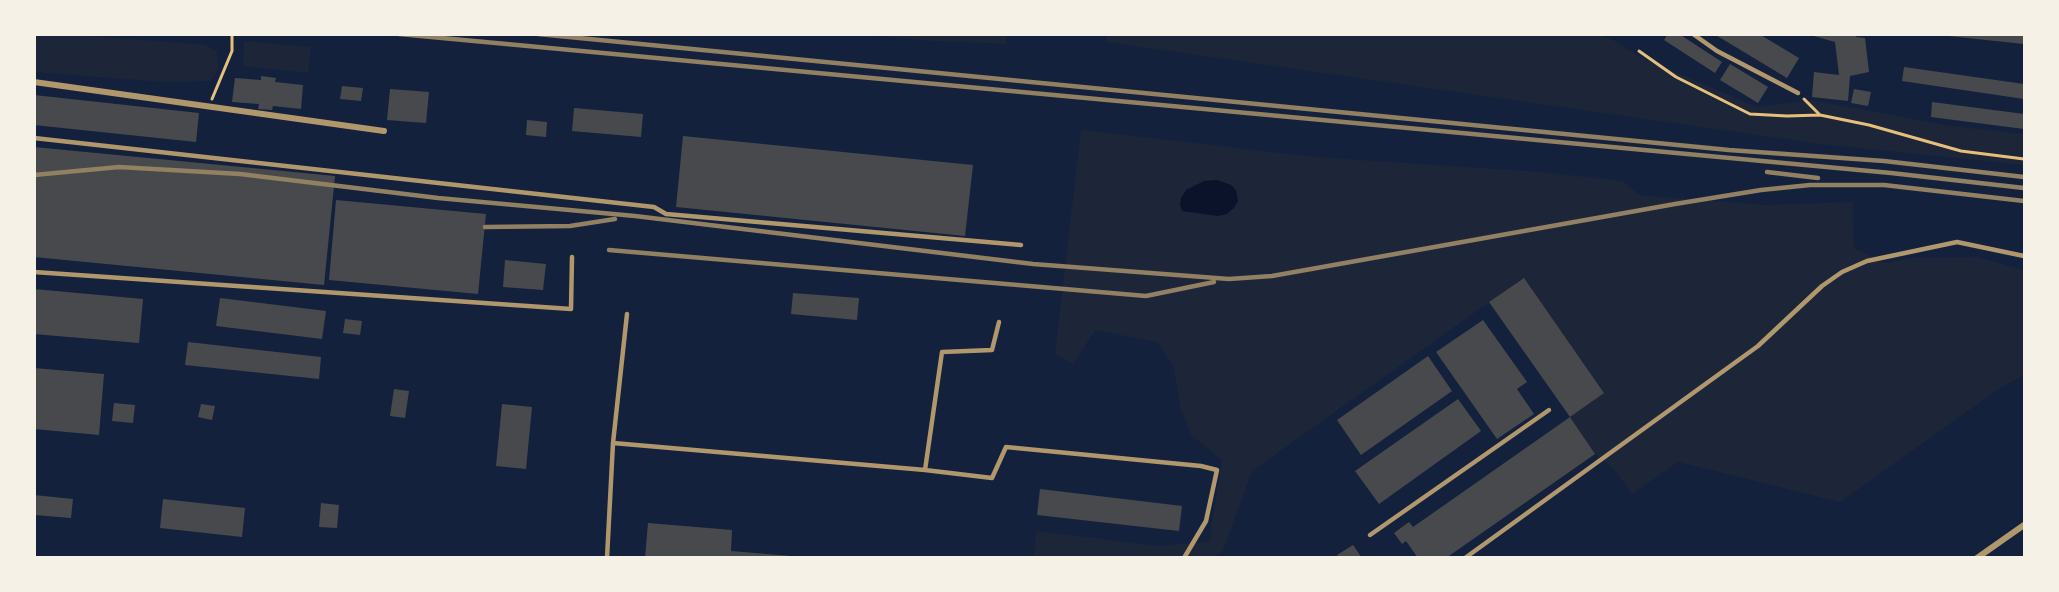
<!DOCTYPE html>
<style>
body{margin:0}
#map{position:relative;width:2059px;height:592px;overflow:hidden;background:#14213d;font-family:Helvetica,sans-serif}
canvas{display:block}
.frame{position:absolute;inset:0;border:36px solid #f6f1e7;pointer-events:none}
</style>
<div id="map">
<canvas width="2059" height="592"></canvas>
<div class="frame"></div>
</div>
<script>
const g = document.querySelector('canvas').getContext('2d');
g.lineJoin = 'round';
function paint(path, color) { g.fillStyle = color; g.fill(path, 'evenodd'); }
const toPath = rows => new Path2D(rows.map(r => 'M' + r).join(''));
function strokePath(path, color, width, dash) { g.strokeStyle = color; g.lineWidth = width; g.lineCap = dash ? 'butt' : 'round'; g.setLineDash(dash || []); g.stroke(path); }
paint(toPath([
 [35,34,81,35,205,45,217,51,218,70,210,81,164,82,35,72],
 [1107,34,1601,35,1615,41,1640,57,1757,107,1812,100,1951,126,2024,134,2024,165,1820,144,1106,42],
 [866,35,1007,34,1007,35,1006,44,934,41],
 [244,41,311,47,308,73,243,66],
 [1081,130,1315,157,1541,172,1623,181,1639,195,1764,205,1853,202,1854,248,1885,263,1914,258,1976,257,2024,270,2024,375,2000,388,1840,502,1678,462,1632,494,1614,469,1595,454,1570,417,1604,392,1523,278,1252,471,1223,551,1214,557,1034,558,1036,531,1157,546,1209,542,1222,460,1191,435,1180,407,1174,367,1157,342,1095,330,1073,364,1055,354]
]), '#1d2539');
paint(toPath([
 [1217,180,1231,185,1236,190,1238,201,1234,208,1227,214,1218,216,1182,211,1180,205,1181,198,1186,190,1204,181]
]), '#0b132b');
paint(toPath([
 [1668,34,1679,34,1722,62,1715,73,1664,40],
 [1714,34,1759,34,1799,58,1787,78],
 [1807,34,1856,34,1856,37,1865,38,1869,72,1850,76,1848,101,1812,97,1814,72,1839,75,1835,42],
 [1948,34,2024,34,2024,44,1948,36],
 [1730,64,1768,87,1758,103,1720,80],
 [1904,67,2024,84,2024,99,1902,81],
 [261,76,276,78,275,82,303,85,301,109,273,106,272,110,258,109,259,104,232,102,235,78,261,80],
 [342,86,363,88,361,101,340,99],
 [390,89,429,92,426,123,387,120],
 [1854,89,1871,92,1868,106,1851,103],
 [34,95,199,113,196,142,34,125],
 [1932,102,2024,114,2024,129,1931,117],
 [574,108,643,114,641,137,572,131],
 [527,120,547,122,546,137,526,135],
 [683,136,973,165,965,236,676,207],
 [34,147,335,176,324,285,34,257],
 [336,200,486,214,478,294,329,280],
 [505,260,546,264,543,290,503,287],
 [1524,278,1604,393,1570,417,1489,302],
 [34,289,143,299,139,343,34,334],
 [793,293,859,298,857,320,791,314],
 [220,298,326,311,322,339,216,326],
 [345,319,362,321,360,335,343,333],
 [1483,320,1527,382,1517,389,1534,414,1497,439,1436,352],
 [188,342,321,357,319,379,185,365],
 [1428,356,1452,391,1361,455,1337,420],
 [34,368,104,374,99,435,34,429],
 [394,389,409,391,405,418,390,416],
 [1458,399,1481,431,1379,504,1355,471],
 [114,403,135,405,133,423,112,421],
 [201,404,215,406,212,420,198,417],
 [502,404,532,407,526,469,496,466],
 [1570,417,1595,454,1446,558,1418,558,1406,541,1402,544,1394,533,1409,522,1413,527],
 [1040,489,1182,506,1179,531,1037,515],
 [34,495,73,499,71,518,34,515],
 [163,499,245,508,242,537,160,528],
 [321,503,339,505,337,528,319,527],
 [648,523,732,530,731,551,791,556,791,558,645,558],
 [1353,545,1362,558,1339,558,1337,555]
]), '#48494c');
strokePath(toPath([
 [1639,51,1676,77,1750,114,1787,116,1820,115],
 [212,99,232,51,232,34],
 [1804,99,1820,115,1869,125,1961,151,2024,159]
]), '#e5c07b', 3);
strokePath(toPath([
 [1693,34,1717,51,1798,93],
 [34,138,654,207,666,214,1021,245],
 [34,272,571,309,572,257],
 [999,322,992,350,942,352,925,470,992,478,1006,447,1201,466,1217,470,1206,521,1184,558],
 [613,443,627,314],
 [1370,535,1549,410],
 [607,558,613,443,925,470],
 [1465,558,1758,346,1822,286,1842,272,1867,261,1957,242,2024,256]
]), '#b1986c', 4.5);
strokePath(toPath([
 [34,82,384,131],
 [1977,558,2024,525]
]), '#b1986c', 6);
strokePath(toPath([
 [399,34,1891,173,2024,188],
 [538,34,1729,150,1884,161,2024,177],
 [1767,172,1818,178],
 [34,175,119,167,240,174,438,198,635,216,1033,264,1229,279,1272,276,1675,204,1761,190,1810,185,1884,185,2024,201],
 [485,227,570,226,615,219],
 [609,250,1146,296,1214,282]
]), '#918062', 4.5);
</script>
